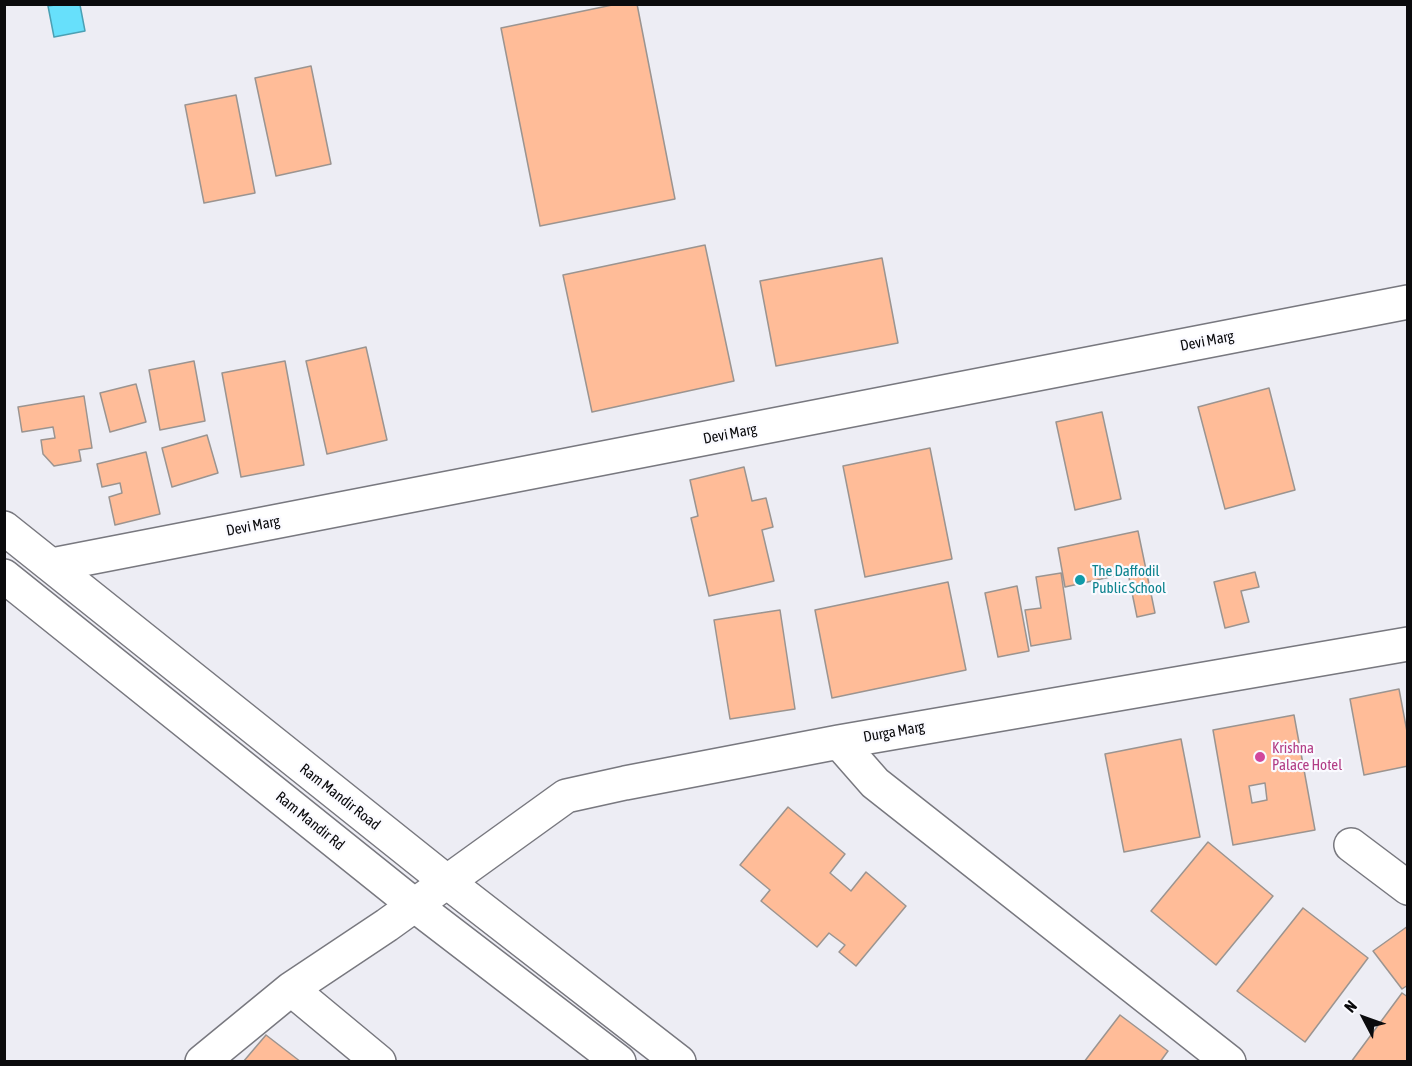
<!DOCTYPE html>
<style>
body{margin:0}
#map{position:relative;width:1412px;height:1066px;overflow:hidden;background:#ededf4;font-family:"Asap Condensed",sans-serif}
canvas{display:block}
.frame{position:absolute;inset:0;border:6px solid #0b0b0d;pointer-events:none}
.north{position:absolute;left:1334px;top:988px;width:60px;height:60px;-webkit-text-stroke:4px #fafaff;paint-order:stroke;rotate:311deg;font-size:16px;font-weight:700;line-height:24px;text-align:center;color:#0b0b0d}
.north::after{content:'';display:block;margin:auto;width:21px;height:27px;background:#0b0b0d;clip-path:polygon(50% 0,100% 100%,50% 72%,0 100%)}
</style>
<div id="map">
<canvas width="1412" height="1066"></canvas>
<div class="frame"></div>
<div class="north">N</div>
</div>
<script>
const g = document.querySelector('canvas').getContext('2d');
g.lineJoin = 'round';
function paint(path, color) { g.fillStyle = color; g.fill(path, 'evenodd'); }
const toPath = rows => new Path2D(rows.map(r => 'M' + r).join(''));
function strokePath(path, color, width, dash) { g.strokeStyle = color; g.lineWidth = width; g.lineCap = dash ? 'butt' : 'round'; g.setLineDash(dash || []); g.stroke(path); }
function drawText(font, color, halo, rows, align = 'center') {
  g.font = font + ' "Asap Condensed",sans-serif'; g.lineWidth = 4.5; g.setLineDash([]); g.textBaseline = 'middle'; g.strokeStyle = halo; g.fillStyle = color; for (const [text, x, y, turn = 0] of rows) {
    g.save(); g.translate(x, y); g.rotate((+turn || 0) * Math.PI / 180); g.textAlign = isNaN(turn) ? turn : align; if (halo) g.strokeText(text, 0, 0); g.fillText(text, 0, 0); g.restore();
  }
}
const water = toPath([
 [55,5,80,5,85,31,54,37,48,6,55,5]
]);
paint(water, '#67e0fb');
strokePath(water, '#4ba0b4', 1.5);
const building = toPath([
 [617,4,637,4,675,199,540,226,501,28,617,4],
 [311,66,331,164,276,176,255,78,311,66],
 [236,95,255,193,204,203,185,105,236,95],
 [705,245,734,381,592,412,563,275,705,245],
 [882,258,898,343,776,366,760,281,882,258],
 [366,347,387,440,327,454,306,361,366,347],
 [194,361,205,421,160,430,149,370,194,361],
 [285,361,304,465,241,477,222,373,285,361],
 [136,384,146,422,110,432,100,393,136,384],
 [1269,388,1295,490,1225,509,1198,407,1269,388],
 [84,396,92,448,79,450,81,461,54,466,43,454,41,440,55,438,53,427,22,432,18,407,84,396],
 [1102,412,1121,499,1075,510,1056,422,1102,412],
 [207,435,218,473,172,487,162,448,207,435],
 [930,448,952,559,865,577,843,466,930,448],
 [146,452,160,514,115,525,109,497,122,493,120,483,102,487,97,464,146,452],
 [744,467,752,501,766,498,773,527,762,530,774,581,709,596,691,518,698,516,690,480,744,467],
 [1138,531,1155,613,1137,617,1128,573,1065,587,1058,548,1138,531],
 [1255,572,1259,587,1241,591,1249,622,1225,628,1214,582,1255,572],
 [1061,573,1071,639,1031,646,1025,610,1041,608,1036,577,1061,573],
 [948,582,966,670,832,698,815,610,948,582],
 [1017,586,1029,651,998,657,985,593,1017,586],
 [780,610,795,709,730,719,714,620,780,610],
 [1399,689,1408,737,1408,766,1364,775,1350,699,1399,689],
 [1294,715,1315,830,1233,845,1213,730,1294,715],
 [1265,783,1267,800,1252,803,1249,786,1265,783],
 [1181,739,1200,837,1124,852,1105,754,1181,739],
 [788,807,845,854,830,873,851,891,866,872,906,906,856,966,839,952,845,945,829,933,817,947,761,901,770,890,740,865,788,807],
 [1208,842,1273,896,1216,965,1151,911,1208,842],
 [1303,908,1368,958,1305,1042,1237,991,1303,908],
 [1408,926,1408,985,1402,989,1373,951,1408,926],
 [1402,993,1408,997,1408,1062,1351,1062,1402,993],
 [1120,1015,1168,1051,1160,1062,1084,1062,1120,1015],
 [266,1035,301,1062,243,1062,266,1035]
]);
paint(building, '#ffbc98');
strokePath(building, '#9b9490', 1.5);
const minor = toPath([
 [52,565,1408,302],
 [839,742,875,783,1229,1062],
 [1351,845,1408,888],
 [291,989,387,925,566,796,625,783,839,742,1408,644],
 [202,1062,291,989,379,1062]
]);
const major = toPath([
 [4,528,446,881,679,1062],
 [4,576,413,904,619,1062]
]);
strokePath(minor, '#78787f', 36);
strokePath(major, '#78787f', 36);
strokePath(minor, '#fff', 33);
strokePath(major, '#fff', 33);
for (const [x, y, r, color] of [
 [1080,580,6,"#0f9aa8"],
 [1260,757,6,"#d1479c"]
]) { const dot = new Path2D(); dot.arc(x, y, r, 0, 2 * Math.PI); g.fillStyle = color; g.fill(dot); strokePath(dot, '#fafaff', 2); }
drawText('15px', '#0b0b0d', '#fafaff', [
 ["Devi Marg",1207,341,-11],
 ["Devi Marg",730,434,-11],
 ["Devi Marg",253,526,-11],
 ["Durga Marg",894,732,-10],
 ["Ram Mandir Road",340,797,38],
 ["Ram Mandir Rd",310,821,39]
]);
drawText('15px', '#0d838f', '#fafaff', [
 ["The Daffodil",1092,571],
 ["Public School",1092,588]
], 'left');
drawText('15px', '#b23c85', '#fafaff', [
 ["Krishna",1272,748],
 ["Palace Hotel",1272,765]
], 'left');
</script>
